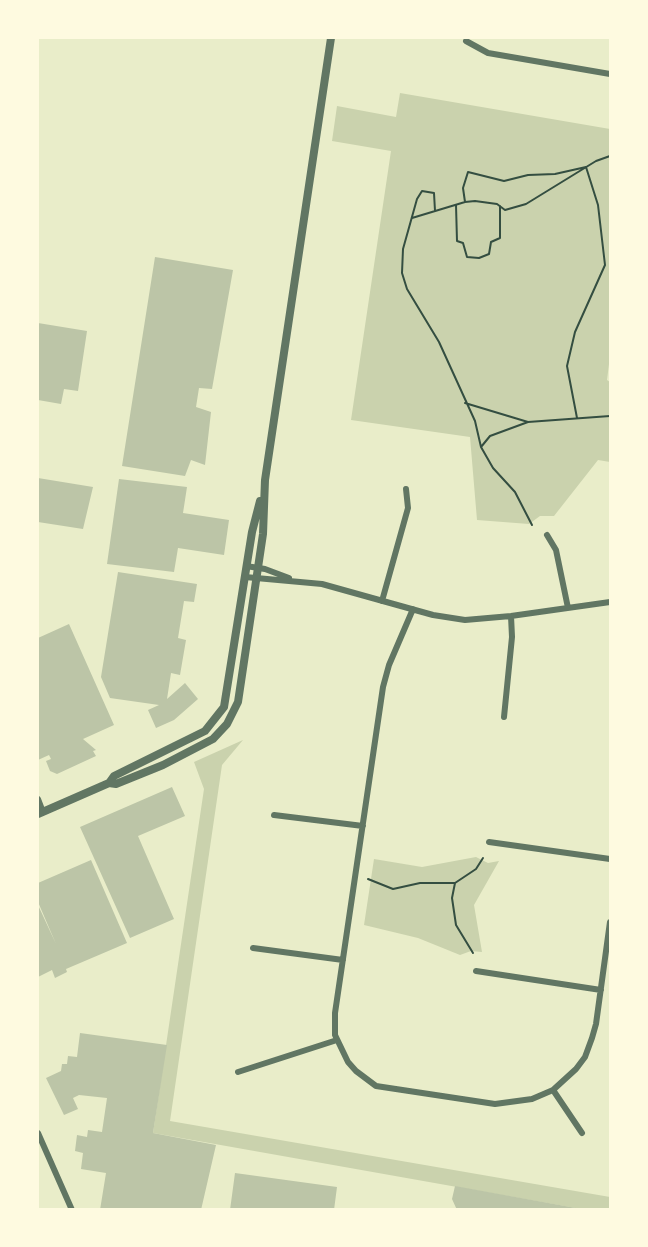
<!DOCTYPE html>
<style>
body{margin:0}
#map{position:relative;width:648px;height:1247px;overflow:hidden;background:#e9edc9;font-family:Mulish,sans-serif}
canvas{display:block}
.frame{position:absolute;inset:0;border:39px solid #fefae0;pointer-events:none}
</style>
<div id="map">
<canvas width="648" height="1247"></canvas>
<div class="frame"></div>
</div>
<script>
const g = document.querySelector('canvas').getContext('2d');
g.lineJoin = 'round';
function paint(path, color) { g.fillStyle = color; g.fill(path, 'evenodd'); }
const toPath = rows => new Path2D(rows.map(r => 'M' + r).join(''));
function strokePath(path, color, width, dash) { g.strokeStyle = color; g.lineWidth = width; g.lineCap = dash ? 'butt' : 'round'; g.setLineDash(dash || []); g.stroke(path); }
paint(toPath([
 [400,93,610,129,610,356,607,380,610,382,610,462,598,460,554,516,540,516,529,524,477,520,470,437,351,420,391,151,332,141,337,106,396,117],
 [243,740,222,765,170,1121,610,1197,610,1209,581,1209,153,1133,204,789,194,762],
 [476,857,488,863,499,861,474,905,482,952,471,951,460,955,418,938,364,925,374,859,422,867]
]), '#cad2ad');
paint(toPath([
 [155,257,233,270,212,389,199,388,196,407,211,412,205,465,191,460,185,476,122,466],
 [38,323,87,331,78,391,64,389,61,404,38,400],
 [38,478,93,487,83,529,38,522],
 [119,479,187,487,183,513,229,520,224,555,178,548,174,572,107,564],
 [118,572,197,584,194,602,184,601,178,638,186,640,180,675,171,673,167,699,185,683,198,699,174,720,156,728,148,710,159,705,110,698,101,677],
 [69,624,114,725,83,739,96,750,93,751,96,756,57,774,50,771,46,761,51,759,49,755,38,760,38,638],
 [172,787,185,816,138,836,174,919,130,938,80,827],
 [91,860,127,943,66,969,67,972,55,978,52,970,38,977,38,905,56,944,38,902,38,883],
 [80,1033,167,1045,153,1133,216,1145,201,1210,100,1210,106,1173,81,1169,83,1153,75,1151,77,1135,87,1137,88,1130,102,1132,107,1098,79,1095,73,1098,78,1109,64,1115,46,1078,61,1071,62,1064,67,1064,68,1056,77,1057],
 [235,1173,337,1187,334,1210,230,1210],
 [455,1186,576,1208,576,1210,457,1210,452,1199]
]), '#bcc5a7');
strokePath(toPath([
 [465,202,463,188,468,172,504,181,528,175,555,174,586,167,598,205,605,265,575,332,567,366,577,418],
 [456,205,457,241,463,243,467,257,479,258,489,254,491,242,500,238,500,206],
 [435,211,434,193,422,191,417,199,403,249,402,273,407,289,439,342,475,421,481,447,493,468,515,492,532,525],
 [412,218,465,202,475,201,497,204,505,210,526,204,596,161,610,156],
 [465,403,528,422],
 [481,447,490,436,528,422,610,416],
 [368,879,393,889,420,883,455,883,476,869,483,858],
 [455,883,452,898,456,925,473,953]
]), '#344e41', 2);
strokePath(toPath([
 [466,41,488,53,610,74],
 [547,535,556,550,568,608],
 [246,566,265,569,289,578],
 [245,577,322,584,433,615,465,620,511,616,610,602],
 [382,601,408,508,406,489],
 [413,609,389,665,383,687,335,1013,335,1035,348,1062,356,1071,376,1086,495,1104,532,1099,553,1090,576,1069,585,1057,592,1038,596,1024,610,922],
 [504,717,512,637,511,616],
 [38,799,43,812],
 [274,815,363,826],
 [489,842,610,859],
 [253,948,343,960],
 [476,971,601,990],
 [238,1072,337,1040],
 [553,1090,582,1133],
 [38,1133,72,1210]
]), '#617663', 6);
strokePath(toPath([
 [109,783,114,776,205,731,224,707,252,532,260,501],
 [38,814,109,783,116,784,163,765,213,739,227,724,238,702,263,534,265,480,331,38]
]), '#617663', 8);
</script>
